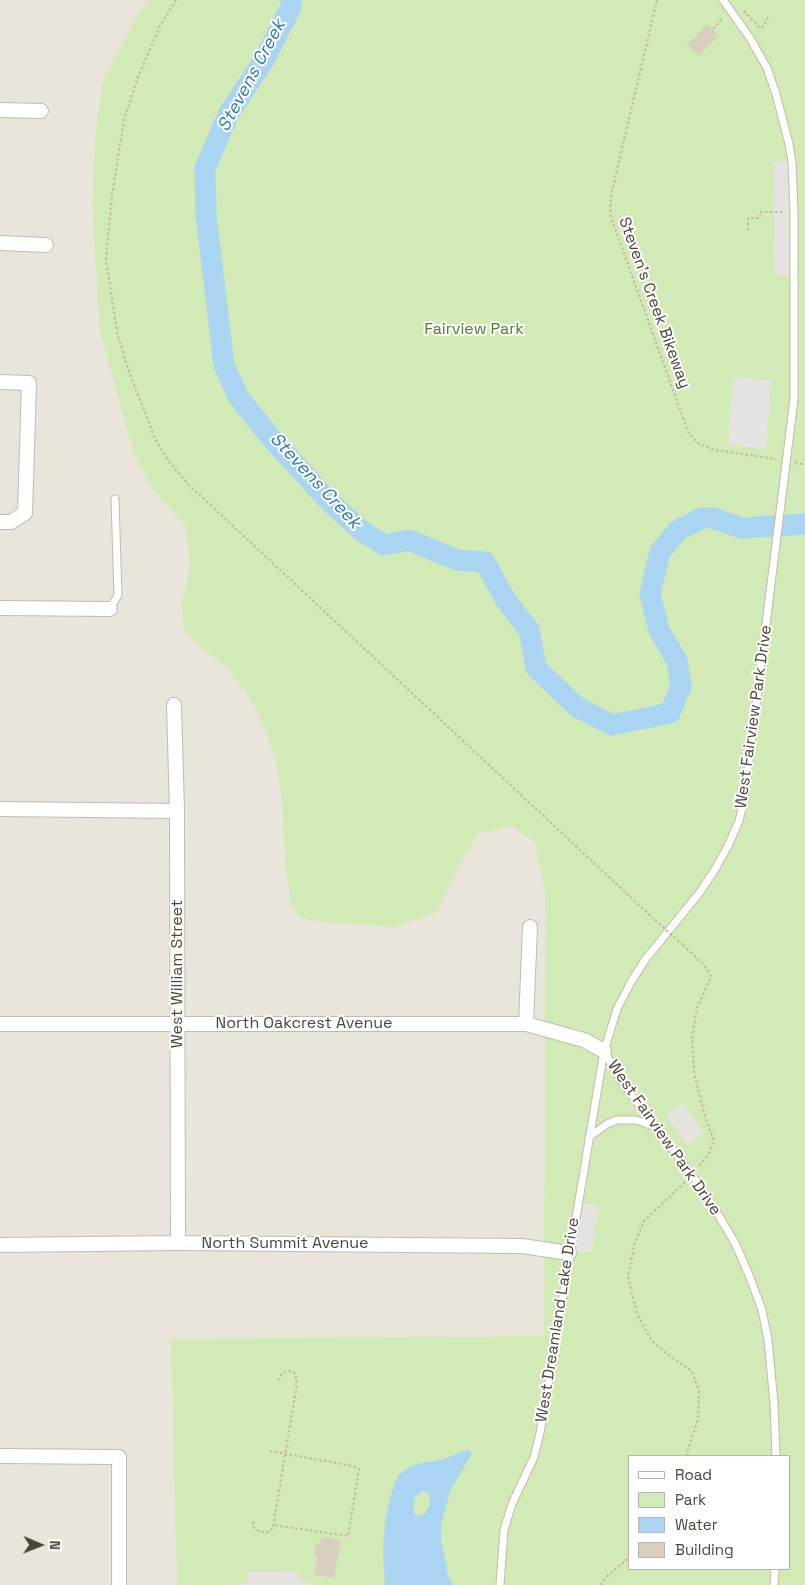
<!DOCTYPE html>
<style>
body{margin:0}
#map{position:relative;width:805px;height:1585px;overflow:hidden;background:#f6f3ec;font-family:"Space Grotesk",sans-serif}
canvas{display:block}
.legend{position:absolute;left:628px;top:1455px;width:162px;height:115px;box-sizing:border-box;background:#fff;border:1px solid #b7b4b0;margin:0;padding:6px 9px;list-style:none;font-size:15px;color:#4b4439}
.legend li{display:flex;align-items:center;gap:10px;height:25px}
.legend b{width:25px;border:1px solid #b7b4b0}
.north{position:absolute;left:15px;top:1520px;width:50px;height:50px;-webkit-text-stroke:4px #fff;paint-order:stroke;rotate:91deg;font-size:14px;font-weight:700;line-height:20px;text-align:center;color:#4b4439}
.north::after{content:'';display:block;margin:auto;width:18px;height:22px;background:#4b4439;clip-path:polygon(50% 0,100% 100%,50% 72%,0 100%)}
</style>
<div id="map">
<canvas width="805" height="1585"></canvas>
<ul class="legend">
<li><b style="height:6px;background:#fff"></b>Road</li>
<li><b style="height:14px;background:#d2eab5"></b>Park</li>
<li><b style="height:14px;background:#a9d4f2"></b>Water</li>
<li><b style="height:14px;background:#d8cfc1"></b>Building</li>
</ul>
<div class="north">N</div>
</div>
<script>
const g = document.querySelector('canvas').getContext('2d');
g.lineJoin = 'round';
function paint(path, color) { g.fillStyle = color; g.fill(path, 'evenodd'); }
const toPath = rows => new Path2D(rows.map(r => 'M' + r).join(''));
function strokePath(path, color, width, dash) { g.strokeStyle = color; g.lineWidth = width; g.lineCap = dash ? 'butt' : 'round'; g.setLineDash(dash || []); g.stroke(path); }
function drawText(font, color, halo, rows, align = 'center') {
  g.font = font + ' "Space Grotesk",sans-serif'; g.lineWidth = 4; g.setLineDash([]); g.textBaseline = 'middle'; g.strokeStyle = halo; g.fillStyle = color; for (const [text, x, y, turn = 0] of rows) {
    g.save(); g.translate(x, y); g.rotate((+turn || 0) * Math.PI / 180); g.textAlign = isNaN(turn) ? turn : align; if (halo) g.strokeText(text, 0, 0); g.fillText(text, 0, 0); g.restore();
  }
}
paint(toPath([
 [0,0,805,0,805,1585,0,1585],
 [629,1456,789,1456,789,1569,629,1569]
]), '#eae5da');
paint(toPath([
 [148,0,805,0,805,1585,177,1585,171,1339,544,1336,545,893,535,842,511,826,479,833,460,863,436,913,395,927,314,921,299,917,291,904,285,861,282,799,275,756,254,705,229,669,203,649,184,630,182,604,190,564,186,526,151,488,133,452,100,330,92,205,96,127,103,82,134,21],
 [629,1456,789,1456,789,1569,629,1569]
]), '#d2eab5');
paint(toPath([
 [773,162,792,162,795,275,775,275],
 [733,377,771,380,766,449,728,445],
 [683,1103,704,1134,687,1145,666,1115],
 [578,1202,599,1205,591,1253,569,1250],
 [299,1571,299,1581,310,1581,310,1585,237,1585,237,1584,248,1583,248,1572]
]), '#e5e3e0');
paint(toPath([
 [467,1450,471,1452,471,1455,450,1491,441,1526,441,1541,446,1562,447,1573,450,1581,454,1585,385,1585,383,1554,385,1520,392,1491,399,1474,416,1464,441,1460],
 [423,1491,427,1492,430,1495,430,1505,425,1513,419,1516,415,1515,413,1508,414,1502,415,1497]
]), '#a9d4f2');
strokePath(toPath([
 [292,0,290,9,264,60,229,113,205,168,206,215,224,365,239,398,273,440,328,500,362,531,384,545,409,540,457,560,485,562,505,599,529,630,536,668,577,707,612,725,670,713,681,686,677,661,659,630,650,594,660,552,678,530,702,518,713,518,741,528,805,524]
]), '#a9d4f2', 21);
paint(toPath([
 [707,24,719,35,699,56,687,45],
 [321,1537,341,1540,334,1578,314,1575,317,1556,314,1555,316,1543,320,1544]
]), '#d8cfc1');
const lane = toPath([
 [110,609,118,595,115,499],
 [604,1051,621,1081,692,1175,716,1211,735,1243,749,1275,762,1310,768,1340,774,1403,776,1456],
 [589,1137,607,1124,617,1120,636,1120,653,1126],
 [500,1585,504,1530,512,1504,534,1457,540,1433,604,1051,617,1009,631,982,645,960,700,892,714,871,728,846,739,821,744,801,794,399,794,212,792,162,789,144,776,94,767,68,750,38,723,0],
 [774,1585,775,1569]
]);
const street = toPath([
 [0,110,41,111],
 [0,243,46,245],
 [0,382,29,383,25,513,11,522,0,522],
 [0,608,110,609],
 [174,705,177,811,178,1243],
 [0,809,177,811],
 [0,1024,526,1024,584,1040,604,1051],
 [526,1024,530,927],
 [0,1245,178,1243,522,1246,569,1253],
 [0,1456,119,1457,119,1585]
]);
strokePath(lane, '#c2bbae', 9);
strokePath(street, '#c2bbae', 16);
strokePath(toPath([
 [176,0,160,26,138,77,124,120,112,195,106,259,117,332,128,369,156,441,170,463,189,485,655,920],
 [657,0,612,191,610,208,611,217,688,432,693,438,699,444,715,450,776,459],
 [744,11,760,28,764,26,768,17],
 [713,29,723,18],
 [748,230,748,218,760,218,760,212,784,212],
 [795,462,805,465],
 [683,945,705,966,711,977,697,1008,692,1038,694,1073,706,1120,714,1140,708,1155,698,1167],
 [685,1182,644,1221,634,1245,628,1277,637,1314,652,1341,671,1357,692,1371,699,1391,698,1419,686,1456],
 [270,1451,353,1466,359,1469,348,1536,273,1525],
 [253,1522,253,1527,260,1532,267,1532,271,1531,273,1527,297,1384,295,1373,292,1371,286,1371,281,1375,277,1382],
 [601,1585,606,1577,629,1558]
]), '#c4b79f', 2, [2.5, 2.5]);
strokePath(lane, '#fff', 7);
strokePath(street, '#fff', 14);
strokePath(toPath([
 [655,920,683,945]
]), '#c4b79f', 2, [2.5, 2.5]);
drawText('16px', '#4b4439', '#fff', [
 ["Steven's Creek Bikeway",654,303,70],
 ["West Fairview Park Drive",754,717,-82],
 ["West William Street",178,974,-90],
 ["North Oakcrest Avenue",304,1024],
 ["West Fairview Park Drive",664,1138,55],
 ["North Summit Avenue",285,1244],
 ["West Dreamland Lake Drive",558,1320,-81]
]);
drawText('16px', '#4a7f2a', '#fff', [
 ["Fairview Park",474,330]
]);
drawText('italic 18px', '#2e7ab2', '#fff', [
 ["Stevens Creek",252,76,-62],
 ["Stevens Creek",315,481,47]
]);
</script>
